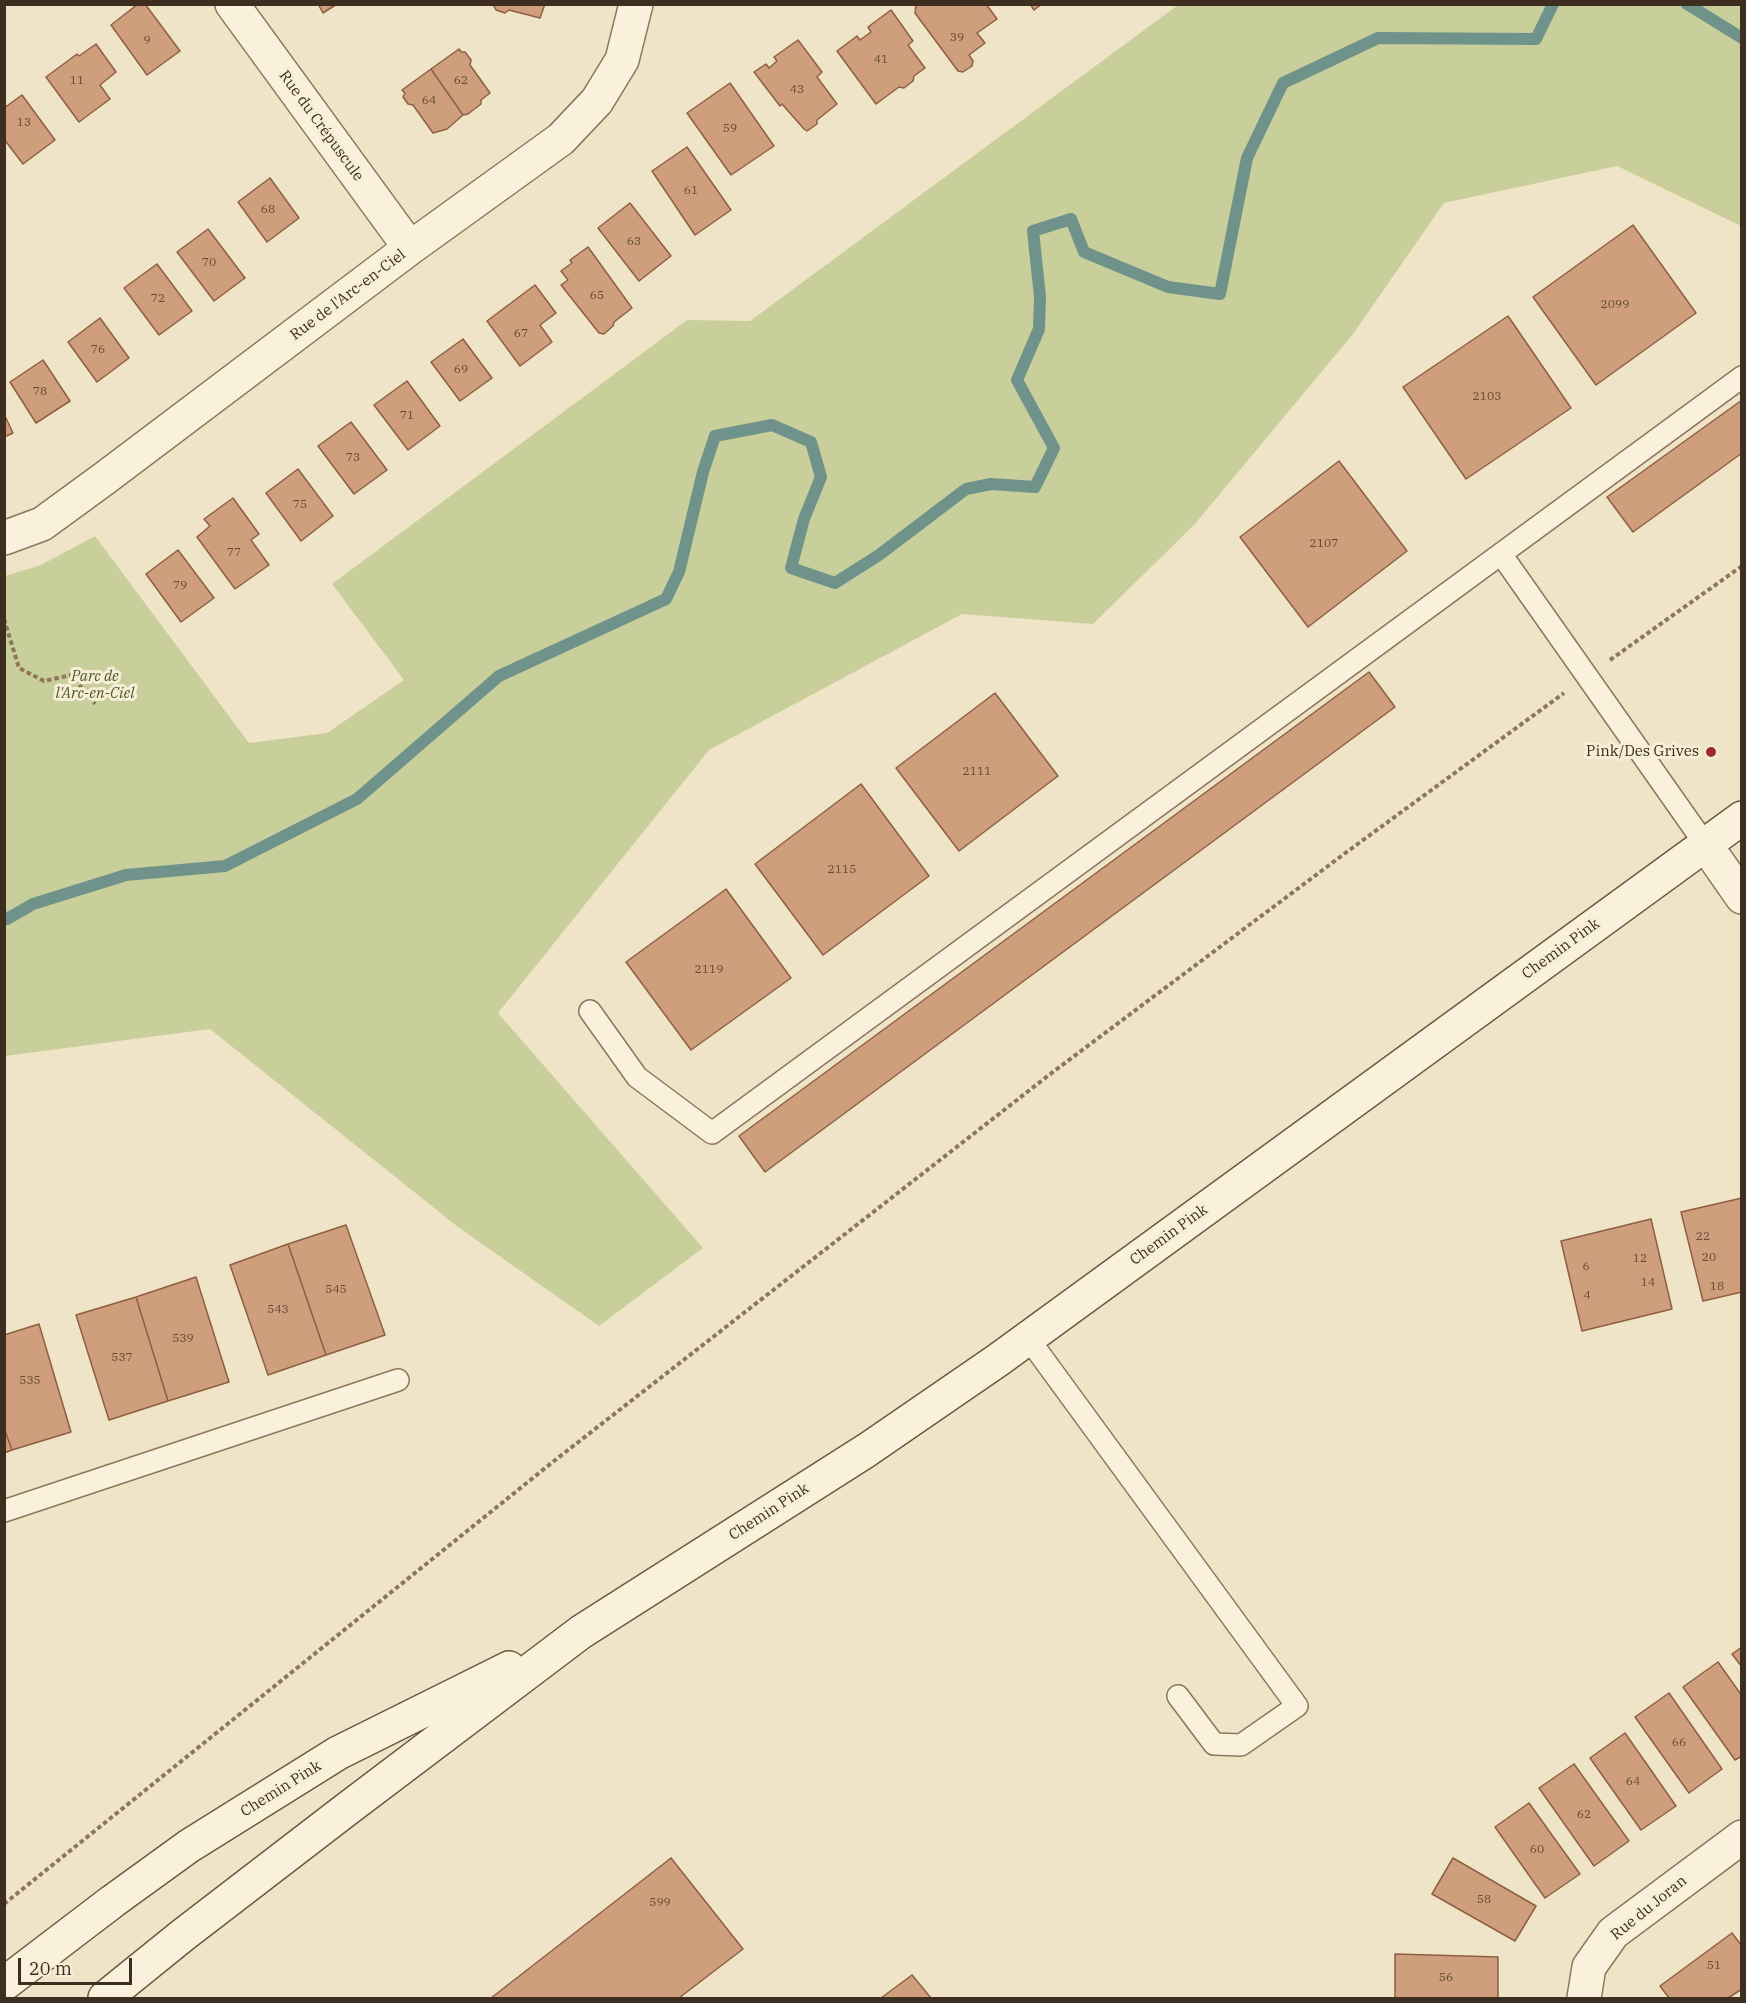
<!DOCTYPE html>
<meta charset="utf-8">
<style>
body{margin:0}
#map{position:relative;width:1746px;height:2003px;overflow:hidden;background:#f0e4c8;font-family:"IBM Plex Serif",serif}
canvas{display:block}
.frame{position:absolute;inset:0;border:6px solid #3d2e20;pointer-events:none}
.scale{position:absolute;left:18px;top:1958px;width:114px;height:27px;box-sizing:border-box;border:3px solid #3d2e20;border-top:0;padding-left:8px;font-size:18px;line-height:21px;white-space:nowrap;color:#3d2e20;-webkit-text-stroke:4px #f7eed8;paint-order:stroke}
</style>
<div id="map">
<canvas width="1746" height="2003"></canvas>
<div class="frame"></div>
<div class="scale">20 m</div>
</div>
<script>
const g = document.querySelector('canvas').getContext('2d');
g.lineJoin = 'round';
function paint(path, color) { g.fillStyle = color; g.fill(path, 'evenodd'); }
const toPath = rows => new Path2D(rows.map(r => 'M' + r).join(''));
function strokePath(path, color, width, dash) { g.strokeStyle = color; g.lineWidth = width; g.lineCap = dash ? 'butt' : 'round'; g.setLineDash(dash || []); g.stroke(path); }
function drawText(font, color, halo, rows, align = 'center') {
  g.font = font + ' "IBM Plex Serif",serif'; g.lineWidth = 6; g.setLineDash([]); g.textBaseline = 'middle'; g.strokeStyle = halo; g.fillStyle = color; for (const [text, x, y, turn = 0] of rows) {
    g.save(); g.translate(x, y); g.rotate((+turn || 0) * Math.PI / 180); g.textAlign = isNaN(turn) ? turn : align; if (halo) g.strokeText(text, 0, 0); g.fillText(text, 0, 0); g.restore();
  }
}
paint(toPath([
 [1178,5,1741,5,1741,226,1617,166,1444,203,1353,334,1195,524,1093,624,962,614,709,750,498,1013,703,1248,599,1326,458,1227,210,1029,5,1056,5,576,41,565,95,536,249,743,327,733,404,680,332,584,687,320,750,321]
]), '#c9cf9b');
strokePath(toPath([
 [1687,4,1742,38],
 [4,917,7,919,33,904,126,875,225,866,357,799,499,676,666,599,679,572,703,472,715,436,772,425,811,442,821,477,804,519,791,568,835,583,879,555,966,489,991,484,1035,487,1054,448,1017,380,1039,329,1040,297,1033,231,1071,219,1084,252,1168,287,1220,294,1247,158,1283,83,1378,38,1536,39,1553,4]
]), '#6f938a', 12);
const building = toPath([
 [138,4,145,4,180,51,147,75,111,25,138,4],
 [318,4,337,4,323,13,318,4],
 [490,4,545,4,540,18,509,10,505,13,496,10,494,6,490,4],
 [916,4,986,4,997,19,977,33,985,43,969,55,973,61,972,66,963,72,958,71,915,13,916,4],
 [1030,4,1042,4,1034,10,1030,4],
 [891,10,913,41,908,45,925,68,914,76,913,81,904,88,899,87,876,104,837,51,857,36,860,40,871,32,868,27,891,10],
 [798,40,822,72,817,77,837,104,817,120,817,124,807,131,804,129,782,104,780,106,754,72,766,64,769,68,777,61,774,57,798,40],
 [96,44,116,72,100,85,110,99,79,122,46,77,77,54,79,56,96,44],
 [459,49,461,52,465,52,471,60,470,65,490,93,481,100,481,104,468,114,463,115,431,69,459,49],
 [431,69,463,115,447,129,433,133,413,105,408,104,403,97,405,93,402,90,431,69],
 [730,83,774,146,731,175,687,113,730,83],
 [22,95,55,140,23,164,4,139,4,108,22,95],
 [687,147,731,210,695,235,652,171,687,147],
 [270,178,299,218,267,242,238,202,270,178],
 [630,203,671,256,639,281,598,228,630,203],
 [1633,225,1696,313,1596,385,1533,297,1633,225],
 [208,229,245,278,214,301,177,252,208,229],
 [588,247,632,308,614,322,613,326,604,334,599,333,561,285,568,280,561,271,572,263,570,260,588,247],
 [157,264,192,311,159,335,124,288,157,264],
 [535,285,556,313,540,325,552,342,520,366,487,321,535,285],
 [1508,316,1571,408,1466,479,1403,387,1508,316],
 [100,318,129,358,97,382,68,342,100,318],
 [463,339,492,378,460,401,431,362,463,339],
 [43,360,70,401,36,423,10,382,43,360],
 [407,381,440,426,408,450,374,405,407,381],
 [1742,400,1742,453,1633,532,1607,497,1742,400],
 [4,414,13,433,4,437,4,414],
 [351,422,387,470,354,494,318,446,351,422],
 [1339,461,1407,551,1308,627,1240,537,1339,461],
 [298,469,333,516,301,541,266,493,298,469],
 [233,498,259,534,251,540,269,565,235,589,197,537,210,526,204,519,233,498],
 [178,550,214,598,181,622,146,574,178,550],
 [1369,672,1395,707,765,1172,739,1136,1369,672],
 [995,693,1058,776,959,851,896,768,995,693],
 [861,784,929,876,823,955,755,864,861,784],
 [726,889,791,978,691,1050,626,962,726,889],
 [1742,1198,1742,1292,1703,1301,1681,1212,1742,1198],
 [1651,1219,1672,1309,1582,1331,1561,1241,1651,1219],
 [346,1225,385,1335,326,1355,288,1244,346,1225],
 [288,1244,326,1355,268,1375,230,1265,288,1244],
 [196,1277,229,1382,168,1401,136,1297,196,1277],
 [136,1297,168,1401,109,1420,76,1315,136,1297],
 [39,1324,71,1432,12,1450,4,1428,4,1335,39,1324],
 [4,1428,12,1450,4,1453,4,1428],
 [1742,1647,1742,1667,1732,1654,1742,1647],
 [1718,1662,1742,1696,1742,1756,1735,1760,1683,1687,1718,1662],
 [1669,1693,1722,1769,1689,1793,1635,1717,1669,1693],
 [1625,1733,1676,1806,1641,1830,1590,1758,1625,1733],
 [1574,1764,1629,1841,1594,1866,1539,1788,1574,1764],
 [1529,1803,1580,1874,1545,1898,1495,1827,1529,1803],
 [671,1858,743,1949,679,1998,491,1998,671,1858],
 [1453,1858,1536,1906,1515,1941,1432,1894,1453,1858],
 [1732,1933,1742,1946,1742,1989,1728,1998,1669,1998,1660,1986,1732,1933],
 [1395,1954,1498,1957,1498,1998,1395,1998,1395,1954],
 [912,1975,931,1998,881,1998,912,1975]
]);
paint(building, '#cf9f7d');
strokePath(building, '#8d5f41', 1.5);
const service = toPath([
 [1501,554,1705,844],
 [590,1011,637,1077,712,1133,1742,377],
 [1028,1338,1297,1706,1241,1745,1214,1744,1178,1696],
 [4,1511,398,1380]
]);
const minor = toPath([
 [232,4,410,248],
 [4,538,42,524,105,478,410,248,561,139,597,101,622,60,636,4],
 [1705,844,1742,897],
 [1584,1998,1589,1967,1613,1933,1742,1837]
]);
const secondary = toPath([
 [4,1984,113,1901,189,1846,338,1753,509,1668],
 [105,1998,183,1935,347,1809,581,1632,867,1450,998,1360,1742,818]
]);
strokePath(service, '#8d765c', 24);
strokePath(minor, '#8d765c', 36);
strokePath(secondary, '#6f573f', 36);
strokePath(toPath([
 [4,619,19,668,44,681,71,675,95,704],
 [1610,660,1742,566],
 [4,1904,554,1461,1049,1075,1344,854,1564,693]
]), '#8d765c', 4, [4.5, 3]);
strokePath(service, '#faf1dc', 21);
strokePath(minor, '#faf1dc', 33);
strokePath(secondary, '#faf1dc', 33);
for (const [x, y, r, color] of [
 [1711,752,6,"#9e2a2b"]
]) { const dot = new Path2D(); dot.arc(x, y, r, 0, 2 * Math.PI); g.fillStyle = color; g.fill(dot); strokePath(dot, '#f7eed8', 2); }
drawText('12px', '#624a37', null, [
 ["39",957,38],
 ["9",147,41],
 ["41",881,60],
 ["11",77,81],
 ["62",461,81],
 ["43",797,90],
 ["64",429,101],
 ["13",24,123],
 ["59",730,129],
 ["61",691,191],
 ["68",268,210],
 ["63",634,242],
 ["70",209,263],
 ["65",597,296],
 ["72",158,299],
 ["2099",1615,305],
 ["67",521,334],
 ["76",98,350],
 ["69",461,370],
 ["78",40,392],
 ["2103",1487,397],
 ["71",407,416],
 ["73",353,458],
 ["75",300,505],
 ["2107",1324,544],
 ["77",234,553],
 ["79",180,586],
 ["2111",977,772],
 ["2115",842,870],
 ["2119",709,970],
 ["22",1703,1237],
 ["20",1709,1258],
 ["12",1640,1259],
 ["6",1586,1267],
 ["14",1648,1283],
 ["18",1717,1287],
 ["545",336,1290],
 ["4",1587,1296],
 ["543",278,1310],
 ["539",183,1339],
 ["537",122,1358],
 ["535",30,1381],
 ["66",1679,1743],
 ["64",1633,1782],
 ["62",1584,1815],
 ["60",1537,1850],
 ["58",1484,1900],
 ["599",660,1903],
 ["51",1714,1966],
 ["56",1446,1978]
]);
drawText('15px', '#3d2e20', '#f7eed8', [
 ["Rue du Crépuscule",321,126,54],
 ["Rue de l'Arc-en-Ciel",348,295,-37],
 ["Chemin Pink",1561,949,-36],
 ["Chemin Pink",1169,1235,-36],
 ["Chemin Pink",769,1512,-33],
 ["Chemin Pink",281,1789,-32],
 ["Rue du Joran",1649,1908,-39]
]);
drawText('italic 15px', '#4d5a26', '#f7eed8', [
 ["Parc de",95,677],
 ["l'Arc-en-Ciel",95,694]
]);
drawText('15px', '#3d2e20', '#f7eed8', [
 ["Pink/Des Grives",1699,752]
], 'right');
</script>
